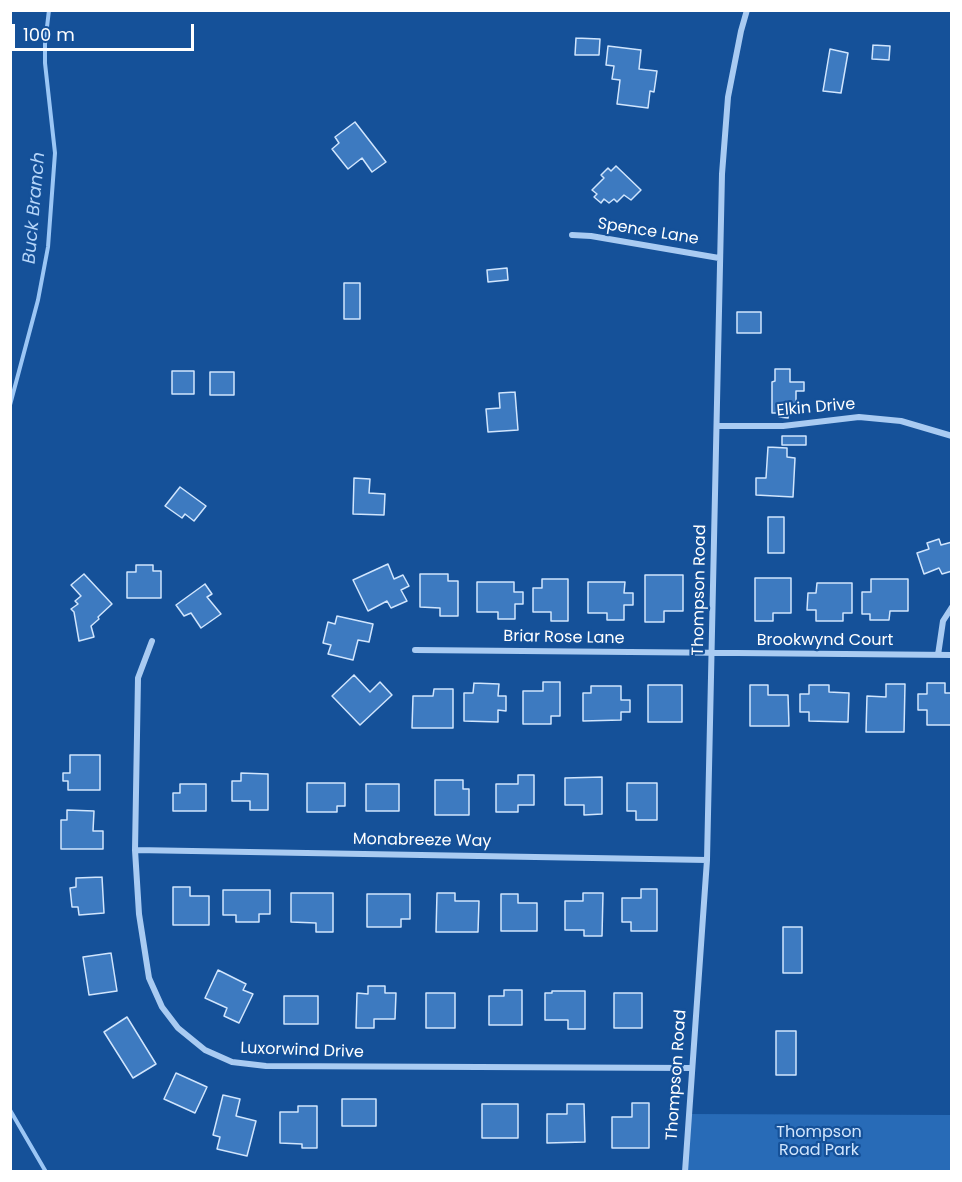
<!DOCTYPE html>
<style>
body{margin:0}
#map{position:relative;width:962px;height:1182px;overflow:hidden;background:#155199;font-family:Poppins,sans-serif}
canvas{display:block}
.frame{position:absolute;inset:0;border:12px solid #fff;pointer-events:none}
.scale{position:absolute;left:12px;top:24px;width:182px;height:27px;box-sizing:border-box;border:3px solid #fff;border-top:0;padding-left:8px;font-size:18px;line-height:21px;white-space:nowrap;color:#fff;-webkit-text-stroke:4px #155199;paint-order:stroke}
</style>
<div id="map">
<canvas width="962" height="1182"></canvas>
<div class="frame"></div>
<div class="scale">100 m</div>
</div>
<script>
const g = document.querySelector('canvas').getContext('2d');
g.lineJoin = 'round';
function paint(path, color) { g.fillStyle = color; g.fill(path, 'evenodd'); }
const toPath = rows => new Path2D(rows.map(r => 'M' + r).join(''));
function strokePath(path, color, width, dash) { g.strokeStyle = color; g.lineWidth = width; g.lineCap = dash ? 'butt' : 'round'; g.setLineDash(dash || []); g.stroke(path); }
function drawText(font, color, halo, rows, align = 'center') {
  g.font = font + ' Poppins,sans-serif'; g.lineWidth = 4.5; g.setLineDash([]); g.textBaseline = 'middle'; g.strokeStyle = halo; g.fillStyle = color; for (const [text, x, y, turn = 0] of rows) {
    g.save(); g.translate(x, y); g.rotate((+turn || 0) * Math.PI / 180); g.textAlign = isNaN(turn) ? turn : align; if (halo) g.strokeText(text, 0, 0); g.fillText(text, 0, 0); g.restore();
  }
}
paint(toPath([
 [688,1114,951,1115,951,1171,686,1172]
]), '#286bb7');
strokePath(toPath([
 [10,405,38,300,48,247,55,153,45,63,45,44,49,10],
 [10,1110,46,1172]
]), '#9bc6f5', 4);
const building = toPath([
 [576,38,600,39,599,55,575,55,576,38],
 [873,45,890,46,889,60,872,59,873,45],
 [608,46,641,50,639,69,657,71,654,92,650,91,648,108,617,104,620,80,612,79,614,66,606,65,608,46],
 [830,49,848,53,841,93,823,91,830,49],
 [355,122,386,162,372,172,362,158,348,169,332,149,339,143,335,137,355,122],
 [616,166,641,190,631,200,624,195,617,202,614,199,609,203,604,199,601,203,594,197,597,194,592,190,604,178,601,175,608,168,611,171,616,166],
 [507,268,508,280,488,282,487,270,507,268],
 [344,283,360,283,360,319,344,319,344,283],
 [737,312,761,312,761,333,737,333,737,312],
 [775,369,790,369,790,382,804,382,804,391,796,391,796,414,789,413,788,418,779,417,779,413,772,413,772,382,775,381,775,369],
 [172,371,194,371,194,394,172,394,172,371],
 [210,372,234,372,234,395,210,395,210,372],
 [515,392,518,430,488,432,486,409,500,408,499,393,515,392],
 [782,436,806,436,806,445,782,445,782,436],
 [768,447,787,448,787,457,795,458,793,497,756,495,756,478,766,478,768,447],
 [354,478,370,479,369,493,385,494,384,515,353,514,354,478],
 [180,487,206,506,194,521,185,514,182,518,165,506,180,487],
 [768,517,784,517,784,553,768,553,768,517],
 [939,539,941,545,952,542,952,571,942,574,939,568,924,574,917,553,929,549,927,543,939,539],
 [388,564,394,579,403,575,409,586,401,590,407,601,391,608,387,601,368,611,353,580,388,564],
 [136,565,153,565,153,571,161,571,161,598,127,598,127,572,136,572,136,565],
 [84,574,112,604,98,617,99,619,91,626,94,637,79,641,74,612,71,609,78,604,75,601,81,596,71,585,84,574],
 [420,574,448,574,448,581,458,581,458,616,440,616,440,608,420,607,420,574],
 [645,575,683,575,683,611,664,611,664,622,645,622,645,575],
 [755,578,791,578,791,613,773,613,773,621,755,621,755,578],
 [542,579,568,579,568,621,551,621,551,612,533,612,533,588,542,588,542,579],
 [871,579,908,579,908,611,890,611,889,620,870,620,870,614,862,614,862,592,871,592,871,579],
 [477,582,514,582,514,592,523,592,523,604,515,604,515,619,498,619,498,612,477,612,477,582],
 [588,582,625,582,624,593,633,593,633,605,624,605,624,620,607,620,607,613,588,613,588,582],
 [817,583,852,583,852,613,843,613,843,621,816,621,816,610,807,610,808,593,816,593,817,583],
 [205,584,212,594,207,597,221,614,201,628,191,613,184,616,176,605,205,584],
 [337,616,373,624,369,642,358,640,353,660,328,654,331,645,323,643,328,622,335,624,337,616],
 [354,675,370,692,380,682,392,695,360,725,332,696,354,675],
 [543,682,560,682,560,716,551,716,551,724,523,724,523,691,543,691,543,682],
 [474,683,499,684,498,696,506,696,506,711,498,710,498,722,464,721,464,693,473,693,474,683],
 [927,683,945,683,945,693,952,693,952,725,927,725,927,710,918,710,918,694,927,694,927,683],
 [886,684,905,684,904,732,866,732,867,696,886,697,886,684],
 [648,685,682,685,682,722,648,722,648,685],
 [750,685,768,685,768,695,788,695,789,726,750,726,750,685],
 [809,685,829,685,829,692,849,693,848,722,809,721,809,712,800,712,800,694,809,694,809,685],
 [591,686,621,686,621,700,630,700,630,712,621,712,621,720,583,721,583,693,591,693,591,686],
 [434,689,453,689,453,728,412,728,413,696,433,696,434,689],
 [70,755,100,755,100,790,68,790,68,781,63,781,63,773,70,773,70,755],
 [241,773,268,774,268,810,250,810,250,801,232,801,232,781,241,781,241,773],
 [518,775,534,775,534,805,518,805,518,812,496,812,496,784,518,784,518,775],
 [602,777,602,814,584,815,584,805,565,805,565,778,602,777],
 [435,780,463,780,463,789,469,789,469,815,435,815,435,780],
 [307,783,345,783,345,806,337,806,337,812,307,812,307,783],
 [627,783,657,783,657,820,636,820,636,811,627,811,627,783],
 [180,784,206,784,206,811,173,811,173,793,180,793,180,784],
 [366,784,399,784,399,811,366,811,366,784],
 [67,810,94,811,93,831,103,831,103,849,61,849,61,820,67,820,67,810],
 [102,877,104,913,79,915,78,907,72,907,70,888,76,887,76,878,102,877],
 [173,887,190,887,190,896,209,896,209,925,173,925,173,887],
 [641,889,657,889,657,931,631,931,631,922,622,922,622,898,641,898,641,889],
 [223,890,270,890,270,914,259,914,259,922,236,922,236,915,223,915,223,890],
 [291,893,333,893,333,932,316,932,316,923,291,922,291,893],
 [437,893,455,893,455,901,479,901,478,932,436,932,437,893],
 [583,893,603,893,602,936,584,936,584,930,565,930,565,901,583,901,583,893],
 [367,894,410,894,410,919,401,919,401,927,367,927,367,894],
 [501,894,518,894,518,903,537,903,537,931,501,931,501,894],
 [783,927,802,927,802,973,783,973,783,927],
 [111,953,117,991,89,995,83,957,111,953],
 [218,970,246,984,243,990,253,994,239,1023,224,1016,227,1008,205,998,218,970],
 [368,986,385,986,385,993,396,993,395,1019,374,1019,374,1028,356,1028,357,993,368,994,368,986],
 [504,990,522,990,522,1025,489,1025,489,996,504,996,504,990],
 [552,991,585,991,585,1029,568,1029,568,1020,545,1020,545,993,552,993,552,991],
 [426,993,455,993,455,1028,426,1028,426,993],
 [614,993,642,993,642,1028,614,1028,614,993],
 [284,996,318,996,318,1024,284,1024,284,996],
 [127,1017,156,1064,133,1078,104,1032,127,1017],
 [776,1031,796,1031,796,1075,776,1075,776,1031],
 [176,1073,207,1087,195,1113,164,1099,176,1073],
 [223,1095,240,1099,236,1116,256,1121,247,1156,217,1149,220,1137,213,1135,223,1095],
 [342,1099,376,1099,376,1126,342,1126,342,1099],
 [632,1103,649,1103,649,1148,612,1148,612,1117,632,1117,632,1103],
 [482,1104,518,1104,518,1138,482,1138,482,1104],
 [567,1104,584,1104,585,1142,547,1143,547,1114,567,1114,567,1104],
 [298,1106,317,1106,317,1148,302,1148,302,1144,280,1143,280,1112,298,1112,298,1106]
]);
paint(building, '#3d7ac0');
strokePath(building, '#d0e5fd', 1.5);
strokePath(toPath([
 [572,235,591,236,719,258],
 [717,426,783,426,859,417,901,421,952,436],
 [152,641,138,678,135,850,139,914,149,978,162,1007,178,1028,205,1050,232,1062,266,1066,691,1068],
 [415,650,952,655],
 [938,655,943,621,952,607],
 [135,850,707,860],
 [685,1172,707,860,722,174,728,97,741,31,747,10]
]), '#a9cbf2', 6);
drawText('16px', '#fff', '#155199', [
 ["Spence Lane",648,232,9],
 ["Elkin Drive",816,408,-5],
 ["Thompson Road",700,590,-89],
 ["Briar Rose Lane",564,638,1],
 ["Brookwynd Court",825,641],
 ["Monabreeze Way",422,841,1],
 ["Luxorwind Drive",302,1051,2],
 ["Thompson Road",677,1075,-86]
]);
drawText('16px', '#d0e5fd', '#155199', [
 ["Thompson",819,1133],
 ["Road Park",819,1151]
]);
drawText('italic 18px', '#b5d5f9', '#155199', [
 ["Buck Branch",35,208,-85]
]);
</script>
